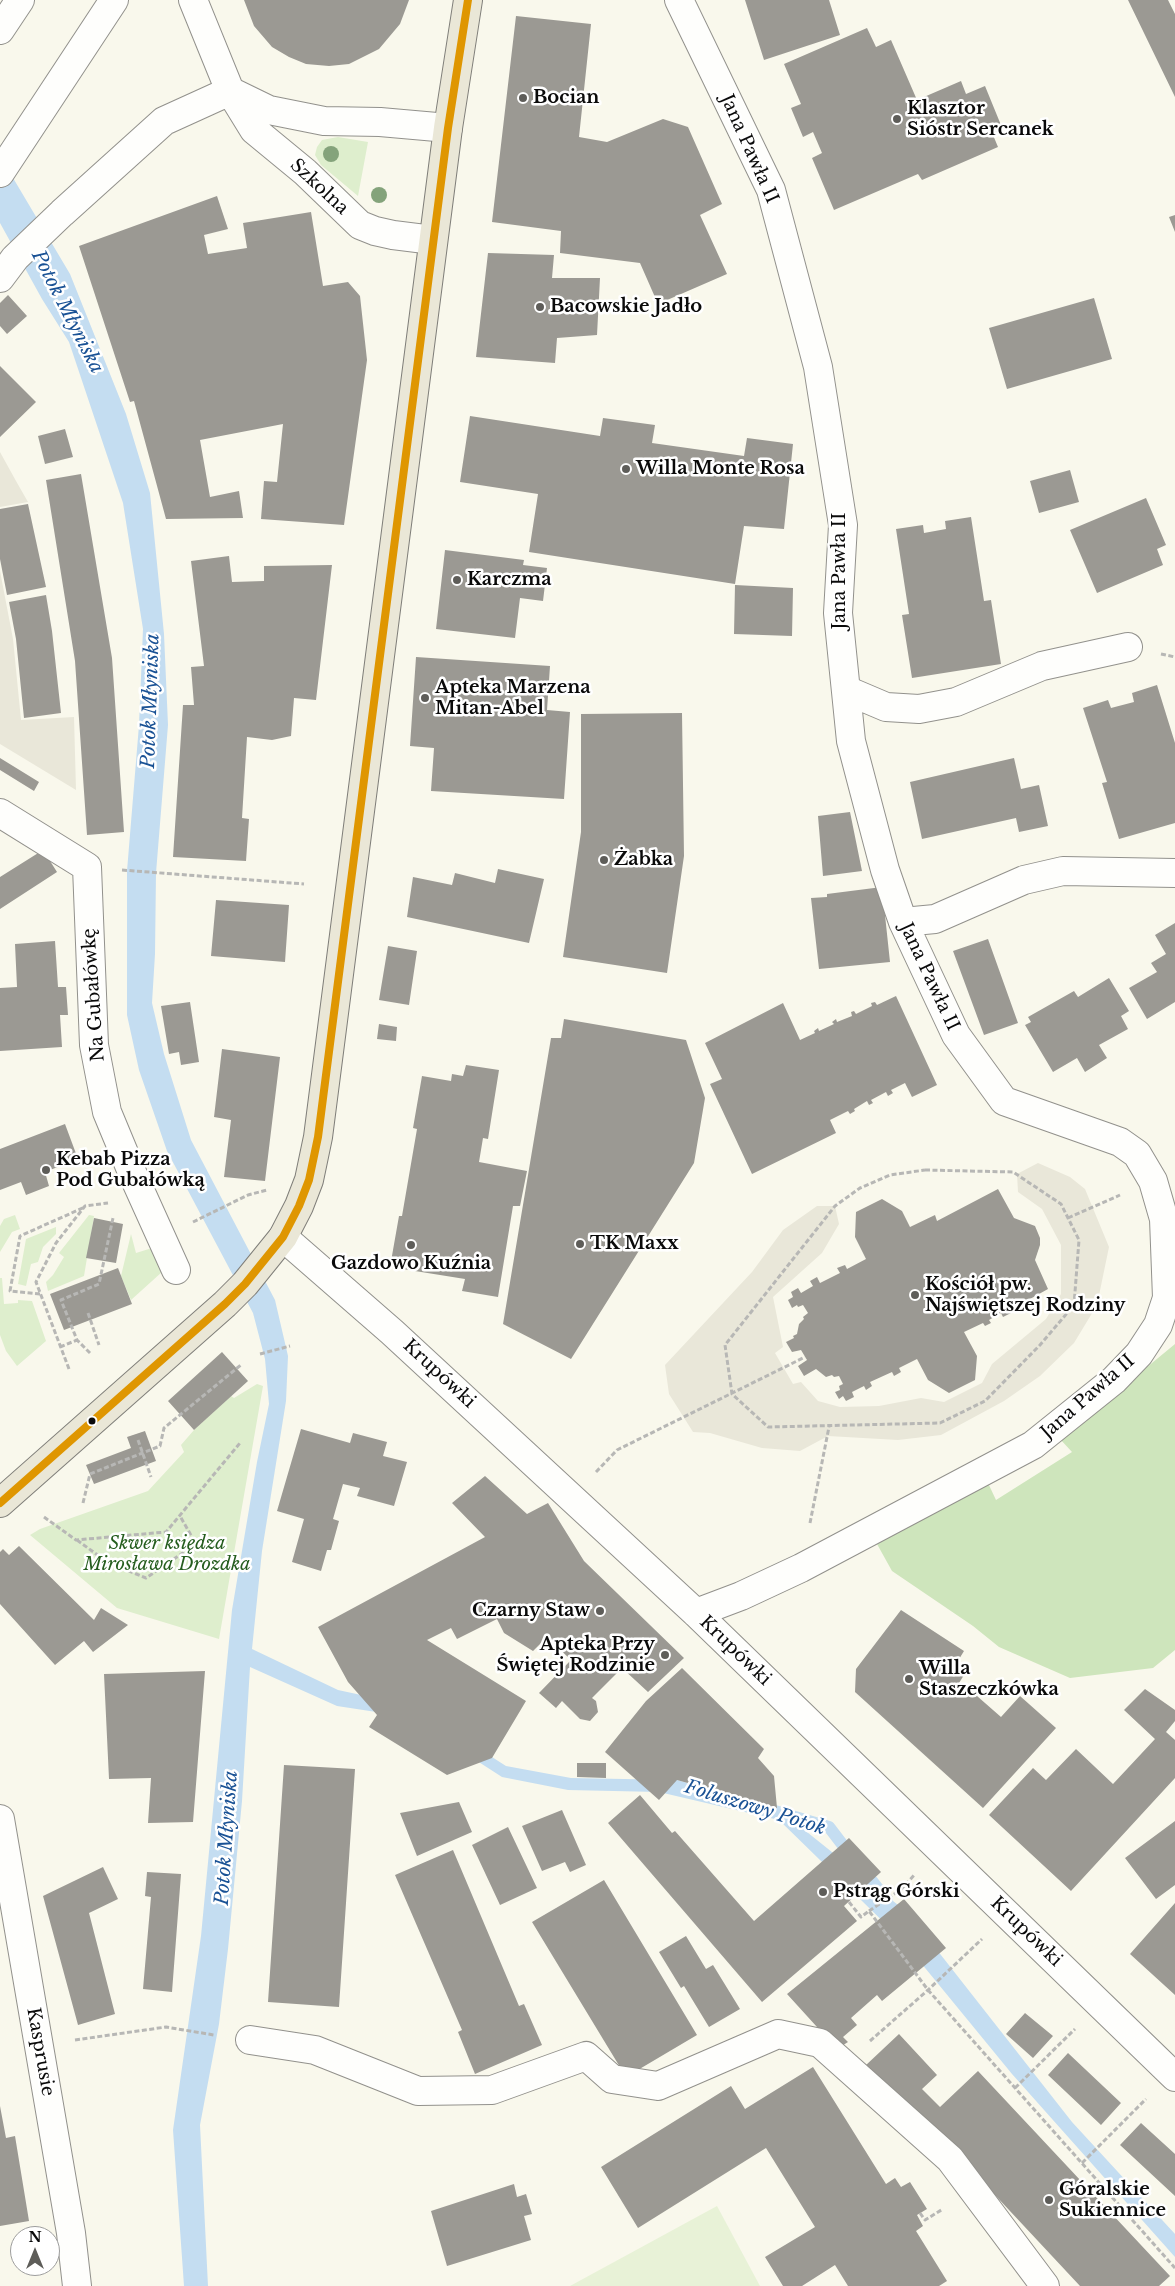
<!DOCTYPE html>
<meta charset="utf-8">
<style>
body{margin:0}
#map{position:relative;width:1175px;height:2286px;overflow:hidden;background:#f9f8ec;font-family:"Libre Baskerville",serif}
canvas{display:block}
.north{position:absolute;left:10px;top:2226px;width:50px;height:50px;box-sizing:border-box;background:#fff;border:1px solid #9d9d9d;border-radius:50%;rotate:0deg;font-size:14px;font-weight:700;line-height:20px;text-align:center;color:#0a0a0a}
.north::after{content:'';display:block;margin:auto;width:18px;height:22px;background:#5e5d59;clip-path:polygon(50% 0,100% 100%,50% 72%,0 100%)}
</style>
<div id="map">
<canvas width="1175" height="2286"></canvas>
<div class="north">N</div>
</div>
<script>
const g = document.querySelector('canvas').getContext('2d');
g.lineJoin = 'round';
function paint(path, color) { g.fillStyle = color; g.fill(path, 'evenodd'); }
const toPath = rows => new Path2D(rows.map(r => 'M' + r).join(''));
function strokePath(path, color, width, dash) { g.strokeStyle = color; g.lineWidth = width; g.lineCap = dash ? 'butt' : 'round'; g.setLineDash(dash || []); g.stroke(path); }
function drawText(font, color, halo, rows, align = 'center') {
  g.font = font + ' "Libre Baskerville",serif'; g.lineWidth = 5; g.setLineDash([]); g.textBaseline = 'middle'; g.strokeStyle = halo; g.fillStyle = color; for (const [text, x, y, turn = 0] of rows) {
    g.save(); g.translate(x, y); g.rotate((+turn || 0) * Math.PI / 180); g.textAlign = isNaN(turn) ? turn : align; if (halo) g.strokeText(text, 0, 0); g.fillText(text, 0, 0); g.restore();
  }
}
paint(toPath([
 [338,137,368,142,358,196,321,165,315,155,317,147,322,140],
 [15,1215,20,1229,12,1232,0,1252,0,1226,4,1219],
 [89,1215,94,1216,84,1276,48,1291,46,1282,53,1275,64,1257,59,1253],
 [56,1227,56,1234,43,1247,38,1262,31,1264,26,1286,18,1284,26,1239],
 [131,1234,136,1253,152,1248,162,1272,131,1300,121,1276],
 [0,1278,2,1278,4,1304,18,1303,18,1300,32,1301,46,1341,17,1366,6,1351,0,1335],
 [257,1384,263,1386,219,1639,117,1608,30,1535,40,1529,148,1491,184,1452,181,1445,194,1430,231,1396,234,1398]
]), '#deeecd');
paint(toPath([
 [1175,1344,1175,1650,1153,1668,1070,1678,999,1647,973,1626,892,1571,877,1544,988,1483,996,1500,1072,1452,1060,1439]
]), '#cee5bc');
paint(toPath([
 [717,2206,760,2286,570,2286]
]), '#e8f2d7');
paint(toPath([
 [0,452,16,481,28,502,0,507],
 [0,571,13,639,21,720,74,717,76,790,0,744],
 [1038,1163,1070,1177,1085,1189,1109,1247,1097,1305,1074,1343,1040,1376,1004,1401,941,1435,898,1440,828,1436,800,1451,762,1448,710,1433,693,1432,669,1394,665,1365,752,1272,783,1230,817,1206,835,1206,839,1224,822,1253,773,1297,783,1347,775,1353,793,1384,801,1382,818,1401,840,1407,879,1406,921,1398,944,1402,982,1383,992,1364,1046,1319,1061,1294,1061,1245,1042,1209,1018,1192,1017,1174]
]), '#e9e7d9');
paint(toPath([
 [0,156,70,274,126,414,150,493,164,634,168,725,156,873,155,954,152,1003,164,1054,191,1140,275,1300,288,1356,286,1401,262,1551,252,1649,338,1690,412,1706,506,1766,571,1778,677,1780,777,1808,908,1913,1072,2122,1175,2234,1175,2257,1012,2074,903,1941,779,1820,659,1792,568,1790,502,1777,409,1717,337,1706,250,1667,242,1801,228,1949,219,2024,200,2125,208,2286,184,2286,173,2130,201,1936,232,1610,257,1462,269,1404,265,1359,253,1313,167,1151,139,1070,127,1015,127,871,139,725,143,629,123,503,69,342,42,299,0,223]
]), '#c4ddf1');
strokePath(toPath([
 [768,1809,829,1827,842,1844],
 [872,1881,887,1900]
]), '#c4ddf1', 12);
paint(toPath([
 [244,0,409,0,400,24,379,49,349,64,329,66,306,64,289,57,272,47,254,26],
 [745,0,829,0,840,35,764,60],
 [1128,0,1168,0,1175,14,1175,97],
 [516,16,591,24,579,137,607,142,663,119,688,127,722,204,700,215,727,274,658,304,640,263,560,253,561,231,492,222],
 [867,28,876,47,891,40,917,100,961,81,966,94,985,86,1003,130,993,135,998,147,922,180,918,174,834,210,812,158,822,153,813,132,803,137,791,108,801,104,784,64],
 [217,196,228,229,204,235,208,254,247,248,243,223,311,212,323,286,348,282,360,296,367,360,344,525,261,519,264,481,277,482,283,424,200,440,210,497,239,491,243,518,166,519,134,401,130,402,79,246],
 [1175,215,1175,232,1169,217],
 [488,253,554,255,552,278,600,278,597,335,557,338,555,363,476,357],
 [8,295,27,316,7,334,0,326,0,303],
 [1094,298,1112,359,1007,389,989,328],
 [0,366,36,402,0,437],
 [470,416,600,436,603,418,655,425,652,443,744,456,747,438,793,444,784,529,744,526,735,584,529,552,538,494,460,482],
 [65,429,73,457,45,464,38,436],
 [1070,470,1079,502,1039,513,1030,481],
 [81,474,112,658,124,832,87,835,75,661,46,480],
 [1146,498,1166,545,1157,549,1163,565,1097,593,1070,530],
 [28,504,46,587,7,595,0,559,0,509],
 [971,517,984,601,991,600,1001,664,912,678,902,615,909,614,896,529,923,525,924,533,946,529,945,521],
 [445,550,524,560,523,565,547,568,543,601,520,598,515,638,436,629],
 [229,556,232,582,264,581,264,566,332,565,316,700,294,698,291,736,272,740,247,737,242,818,249,819,246,861,173,857,183,705,194,705,191,667,204,666,191,561],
 [735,585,793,588,792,636,734,634],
 [46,595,52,631,61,713,24,718,16,639,9,602],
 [416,657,550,666,547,710,570,712,564,799,431,791,434,748,410,746],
 [1157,685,1175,743,1175,823,1119,839,1102,783,1107,782,1083,708,1108,700,1111,708,1134,702,1132,693],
 [682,713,684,856,667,973,563,957,581,832,581,714],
 [0,758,39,782,34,791,0,770],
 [1014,758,1021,789,1039,785,1048,826,1019,832,1016,818,922,839,910,782],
 [850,812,862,871,823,876,818,816],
 [43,850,57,872,0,909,0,877],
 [498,869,544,879,529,943,407,917,413,877,452,885,455,873,495,883],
 [882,887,890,962,819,969,811,898,827,897,827,894],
 [216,900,289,905,285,962,211,956],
 [1175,923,1175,1002,1147,1019,1129,988,1157,972,1151,963,1166,954,1155,935],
 [988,939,1018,1023,984,1035,953,951],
 [55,941,58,987,66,987,68,1015,60,1015,62,1047,0,1051,0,988,17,987,15,944],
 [388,946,417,951,409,1005,379,1000],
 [1109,978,1129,1011,1121,1016,1128,1029,1099,1045,1107,1058,1085,1072,1077,1058,1053,1072,1025,1025,1031,1022,1028,1017,1074,991,1078,997],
 [896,996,937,1085,912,1097,905,1083,891,1090,893,1093,888,1096,886,1092,871,1100,873,1103,869,1105,867,1101,854,1109,855,1111,850,1114,848,1111,830,1120,836,1133,752,1174,710,1084,722,1079,705,1043,783,1003,800,1040,815,1033,814,1031,818,1028,819,1031,834,1024,832,1022,836,1019,837,1022,852,1016,851,1012,854,1011,856,1014,872,1006,871,1003,875,1002,877,1005],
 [190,1002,199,1062,181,1065,179,1052,169,1054,161,1006],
 [564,1019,686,1040,705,1098,694,1163,571,1359,503,1324,551,1038,561,1038],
 [379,1024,397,1027,396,1041,377,1039],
 [222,1049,280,1057,265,1181,224,1177,231,1120,214,1117],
 [466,1065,499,1070,488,1139,483,1138,479,1162,527,1171,520,1206,513,1206,498,1297,462,1291,465,1279,390,1267,399,1216,402,1216,417,1129,413,1128,422,1076,451,1081,452,1074,463,1076],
 [65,1124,78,1159,45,1172,49,1186,26,1195,21,1182,0,1190,0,1149],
 [998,1189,1014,1218,1035,1226,1040,1238,1040,1245,1035,1260,1048,1289,1012,1309,1013,1312,1003,1317,1001,1313,989,1320,991,1323,985,1326,983,1323,964,1332,977,1356,975,1380,949,1393,928,1380,917,1359,899,1368,901,1372,894,1376,892,1372,870,1382,872,1386,866,1390,864,1386,852,1392,854,1397,846,1401,843,1396,839,1399,835,1392,840,1390,839,1386,843,1384,839,1376,834,1377,832,1375,826,1377,816,1369,804,1376,798,1366,807,1360,801,1350,792,1352,786,1342,794,1338,793,1336,797,1334,799,1324,804,1319,803,1317,808,1313,803,1305,798,1307,797,1305,792,1308,788,1300,793,1297,791,1292,798,1288,801,1293,813,1286,810,1281,817,1277,820,1283,840,1273,837,1268,845,1265,847,1269,866,1259,855,1237,856,1212,882,1199,902,1211,910,1227,935,1215,937,1221],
 [94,1218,123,1224,116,1263,86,1258],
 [118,1268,132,1304,64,1330,50,1294],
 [222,1352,248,1381,194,1430,168,1401],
 [301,1429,350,1443,353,1433,387,1442,383,1456,407,1462,394,1506,357,1496,360,1488,343,1484,333,1519,339,1521,331,1550,327,1550,321,1571,292,1562,304,1519,277,1511],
 [145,1431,156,1461,94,1484,86,1465,131,1448,127,1437],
 [485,1476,527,1514,548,1503,584,1561,684,1658,648,1692,622,1668,592,1698,596,1701,598,1712,590,1721,580,1719,562,1701,556,1708,539,1693,571,1660,547,1637,533,1651,504,1633,497,1619,457,1639,451,1628,427,1640,526,1701,492,1758,447,1775,369,1727,377,1715,348,1682,318,1627,485,1537,452,1503],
 [19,1546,94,1620,101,1608,128,1625,93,1652,84,1641,55,1665,0,1604,0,1552,3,1549,9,1555],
 [901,1610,964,1651,953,1669,964,1675,959,1683,969,1689,1001,1717,1020,1696,1056,1728,983,1808,855,1692,856,1669],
 [682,1668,764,1749,758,1758,774,1776,777,1808,677,1780,659,1800,605,1752,646,1701],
 [205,1671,193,1822,148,1823,151,1778,109,1779,104,1674],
 [1145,1689,1175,1710,1175,1721,1166,1732,1175,1740,1175,1778,1071,1891,989,1815,1033,1768,1046,1780,1076,1749,1113,1784,1155,1739,1124,1710],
 [577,1763,606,1763,606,1778,577,1777],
 [284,1765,355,1769,339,2007,268,2002],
 [640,1795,672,1833,675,1831,754,1921,849,1838,881,1872,844,1906,857,1921,762,2002,608,1823],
 [459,1802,472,1832,417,1856,400,1813],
 [562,1810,586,1865,570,1872,565,1862,542,1871,522,1826],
 [1175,1821,1175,1885,1156,1899,1125,1858],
 [508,1827,537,1888,500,1905,472,1845],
 [453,1850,519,2006,524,2004,542,2045,475,2074,458,2032,462,2030,395,1875],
 [103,1867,118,1899,89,1913,115,2014,78,2025,43,1896],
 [147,1872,181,1874,172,1992,143,1989,151,1897,145,1896],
 [604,1880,697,2035,626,2077,532,1922],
 [904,1899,946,1948,882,2001,877,1995,851,2018,857,2025,843,2037,848,2042,837,2049,787,1994],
 [1175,1903,1175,1995,1130,1954],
 [686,1936,706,1969,713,1965,740,2009,709,2027,684,1986,681,1988,659,1952],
 [1025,2013,1053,2036,1033,2058,1006,2034],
 [899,2034,937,2075,922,2089,940,2107,978,2071,1170,2276,1159,2286,1080,2286,925,2120,865,2066],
 [1068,2053,1121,2103,1101,2125,1048,2075],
 [813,2067,886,2184,895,2178,901,2187,910,2182,927,2209,917,2215,923,2226,916,2231,947,2281,939,2286,848,2286,835,2265,802,2286,783,2286,765,2257,815,2227,766,2148,638,2228,601,2167,731,2086,745,2109],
 [0,2106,6,2138,15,2136,29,2221,0,2226],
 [1141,2123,1175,2154,1175,2196,1120,2145],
 [514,2184,517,2197,526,2194,532,2214,524,2216,531,2240,447,2266,431,2211]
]), '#9b9993');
const minor = toPath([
 [193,0,230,91,254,130,305,172,360,225,375,231,393,235,433,240],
 [679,0,771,190,818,367,843,525,838,613,851,741,885,870,903,922,956,1035,1004,1101,1120,1142,1137,1154,1153,1181,1164,1219,1167,1298,1158,1325,1139,1354,1114,1380,1033,1445,801,1568,741,1596,696,1613],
 [0,30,20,0],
 [230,91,269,110,324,121,380,122,448,128],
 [0,173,114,0],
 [0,278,15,258,62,213,164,121,230,91],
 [846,690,886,707,919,709,956,702,1042,666,1128,647],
 [0,813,87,867,94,1045,107,1112,134,1177,176,1270],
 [903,922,935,919,1024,880,1063,871,1175,873],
 [283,1237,392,1332,696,1613,1175,2077],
 [0,1819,71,2233,77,2286],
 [250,2040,315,2050,418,2091,492,2090,586,2056,612,2079,658,2086,778,2034,820,2043,950,2159,1045,2286]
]);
const major = toPath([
 [0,1503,225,1304,245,1284,283,1237,299,1206,309,1180,318,1137,448,128,468,0]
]);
strokePath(minor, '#92918c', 30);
strokePath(major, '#7f7e79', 30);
strokePath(toPath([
 [1161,654,1175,657],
 [122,870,304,884],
 [925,1170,1013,1172,1061,1204,1079,1240,1074,1305,1040,1345,985,1401,940,1423,768,1427,732,1394,725,1345,835,1206,860,1188,890,1175,925,1170],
 [1068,1218,1120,1195],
 [193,1222,248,1195,267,1190],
 [40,1294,10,1291,20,1236,85,1207],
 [88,1313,99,1345],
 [60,1347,77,1340],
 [90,1353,77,1340,61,1300,99,1284,113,1218],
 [260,1354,290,1346],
 [69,1369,36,1282,56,1243,85,1206,108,1203],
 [138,1440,151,1477],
 [596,1472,617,1450,805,1357],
 [83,1503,90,1474,160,1446,164,1428,242,1364],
 [44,1517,76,1540,166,1532,240,1443],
 [810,1523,829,1427],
 [77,1540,107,1562,146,1578,196,1544,180,1516],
 [849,1902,861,1917,869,1911,928,1990,1175,2268],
 [869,1911,903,1888,915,1874],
 [75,2040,166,2027,214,2035],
 [870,2041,928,1990,982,1939],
 [1015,2088,1075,2029],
 [1082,2163,1146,2099],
 [920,2213,925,2220,943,2209]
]), '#b7b7b5', 3, [5, 2.5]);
strokePath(minor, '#fefefc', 28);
strokePath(major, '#eae7d7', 28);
strokePath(toPath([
 [0,1503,225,1304,245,1284,283,1237,299,1206,309,1180,318,1137,448,128,468,0]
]), '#df9601', 8);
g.fillStyle = '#84a37b';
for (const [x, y] of [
 [331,154],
 [379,195]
]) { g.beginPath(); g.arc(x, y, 8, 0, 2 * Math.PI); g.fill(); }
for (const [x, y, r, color] of [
 [523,98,5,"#5e5d59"],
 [897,119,5,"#5e5d59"],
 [540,307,5,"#5e5d59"],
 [626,469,5,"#5e5d59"],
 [457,580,5,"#5e5d59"],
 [425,698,5,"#5e5d59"],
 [604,860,5,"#5e5d59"],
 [46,1170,5,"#5e5d59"],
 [580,1244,5,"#5e5d59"],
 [411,1245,5,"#5e5d59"],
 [915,1295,5,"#5e5d59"],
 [92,1421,4.5,"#0a0a0a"],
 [600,1611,5,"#5e5d59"],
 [665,1655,5,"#5e5d59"],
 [909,1679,5,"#5e5d59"],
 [823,1892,5,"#5e5d59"],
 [1049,2200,5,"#5e5d59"]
]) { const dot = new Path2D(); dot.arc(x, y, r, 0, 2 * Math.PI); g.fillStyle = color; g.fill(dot); strokePath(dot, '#fff', 2); }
drawText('bold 18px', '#0a0a0a', '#fff', [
 ["Bocian",533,98],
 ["Klasztor",907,109],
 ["Sióstr Sercanek",907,130],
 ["Bacowskie Jadło",550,307],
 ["Willa Monte Rosa",636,469],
 ["Karczma",467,580],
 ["Apteka Marzena",435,688],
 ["Mitan-Abel",435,709],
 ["Żabka",614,860],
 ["Kebab Pizza",56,1160],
 ["Pod Gubałówką",56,1181],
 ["TK Maxx",590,1244],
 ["Gazdowo Kuźnia",411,1264,"center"],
 ["Kościół pw.",925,1285],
 ["Najświętszej Rodziny",925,1306],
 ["Czarny Staw",590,1611,"right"],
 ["Apteka Przy",655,1645,"right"],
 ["Świętej Rodzinie",655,1666,"right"],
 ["Willa",919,1669],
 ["Staszeczkówka",919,1690],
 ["Pstrąg Górski",833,1892],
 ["Góralskie",1059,2190],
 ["Sukiennice",1059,2211]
], 'left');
drawText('18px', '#0a0a0a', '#fff', [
 ["Jana Pawła II",749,149,66],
 ["Szkolna",319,187,43],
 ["Jana Pawła II",840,571,-90],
 ["Jana Pawła II",929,977,65],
 ["Na Gubałówkę",94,995,-94],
 ["Krupówki",439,1374,43],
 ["Jana Pawła II",1088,1397,-41],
 ["Krupówki",735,1651,44],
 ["Krupówki",1026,1932,44],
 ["Kasprusie",40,2052,80]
]);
drawText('italic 18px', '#255d1e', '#fff', [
 ["Skwer księdza",167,1544],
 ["Mirosława Drozdka",167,1565]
]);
drawText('italic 19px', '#1a5295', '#fff', [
 ["Potok Młyniska",67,312,63],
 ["Potok Młyniska",151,701,-88],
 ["Foluszowy Potok",755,1808,17],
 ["Potok Młyniska",227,1838,-86]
]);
</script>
